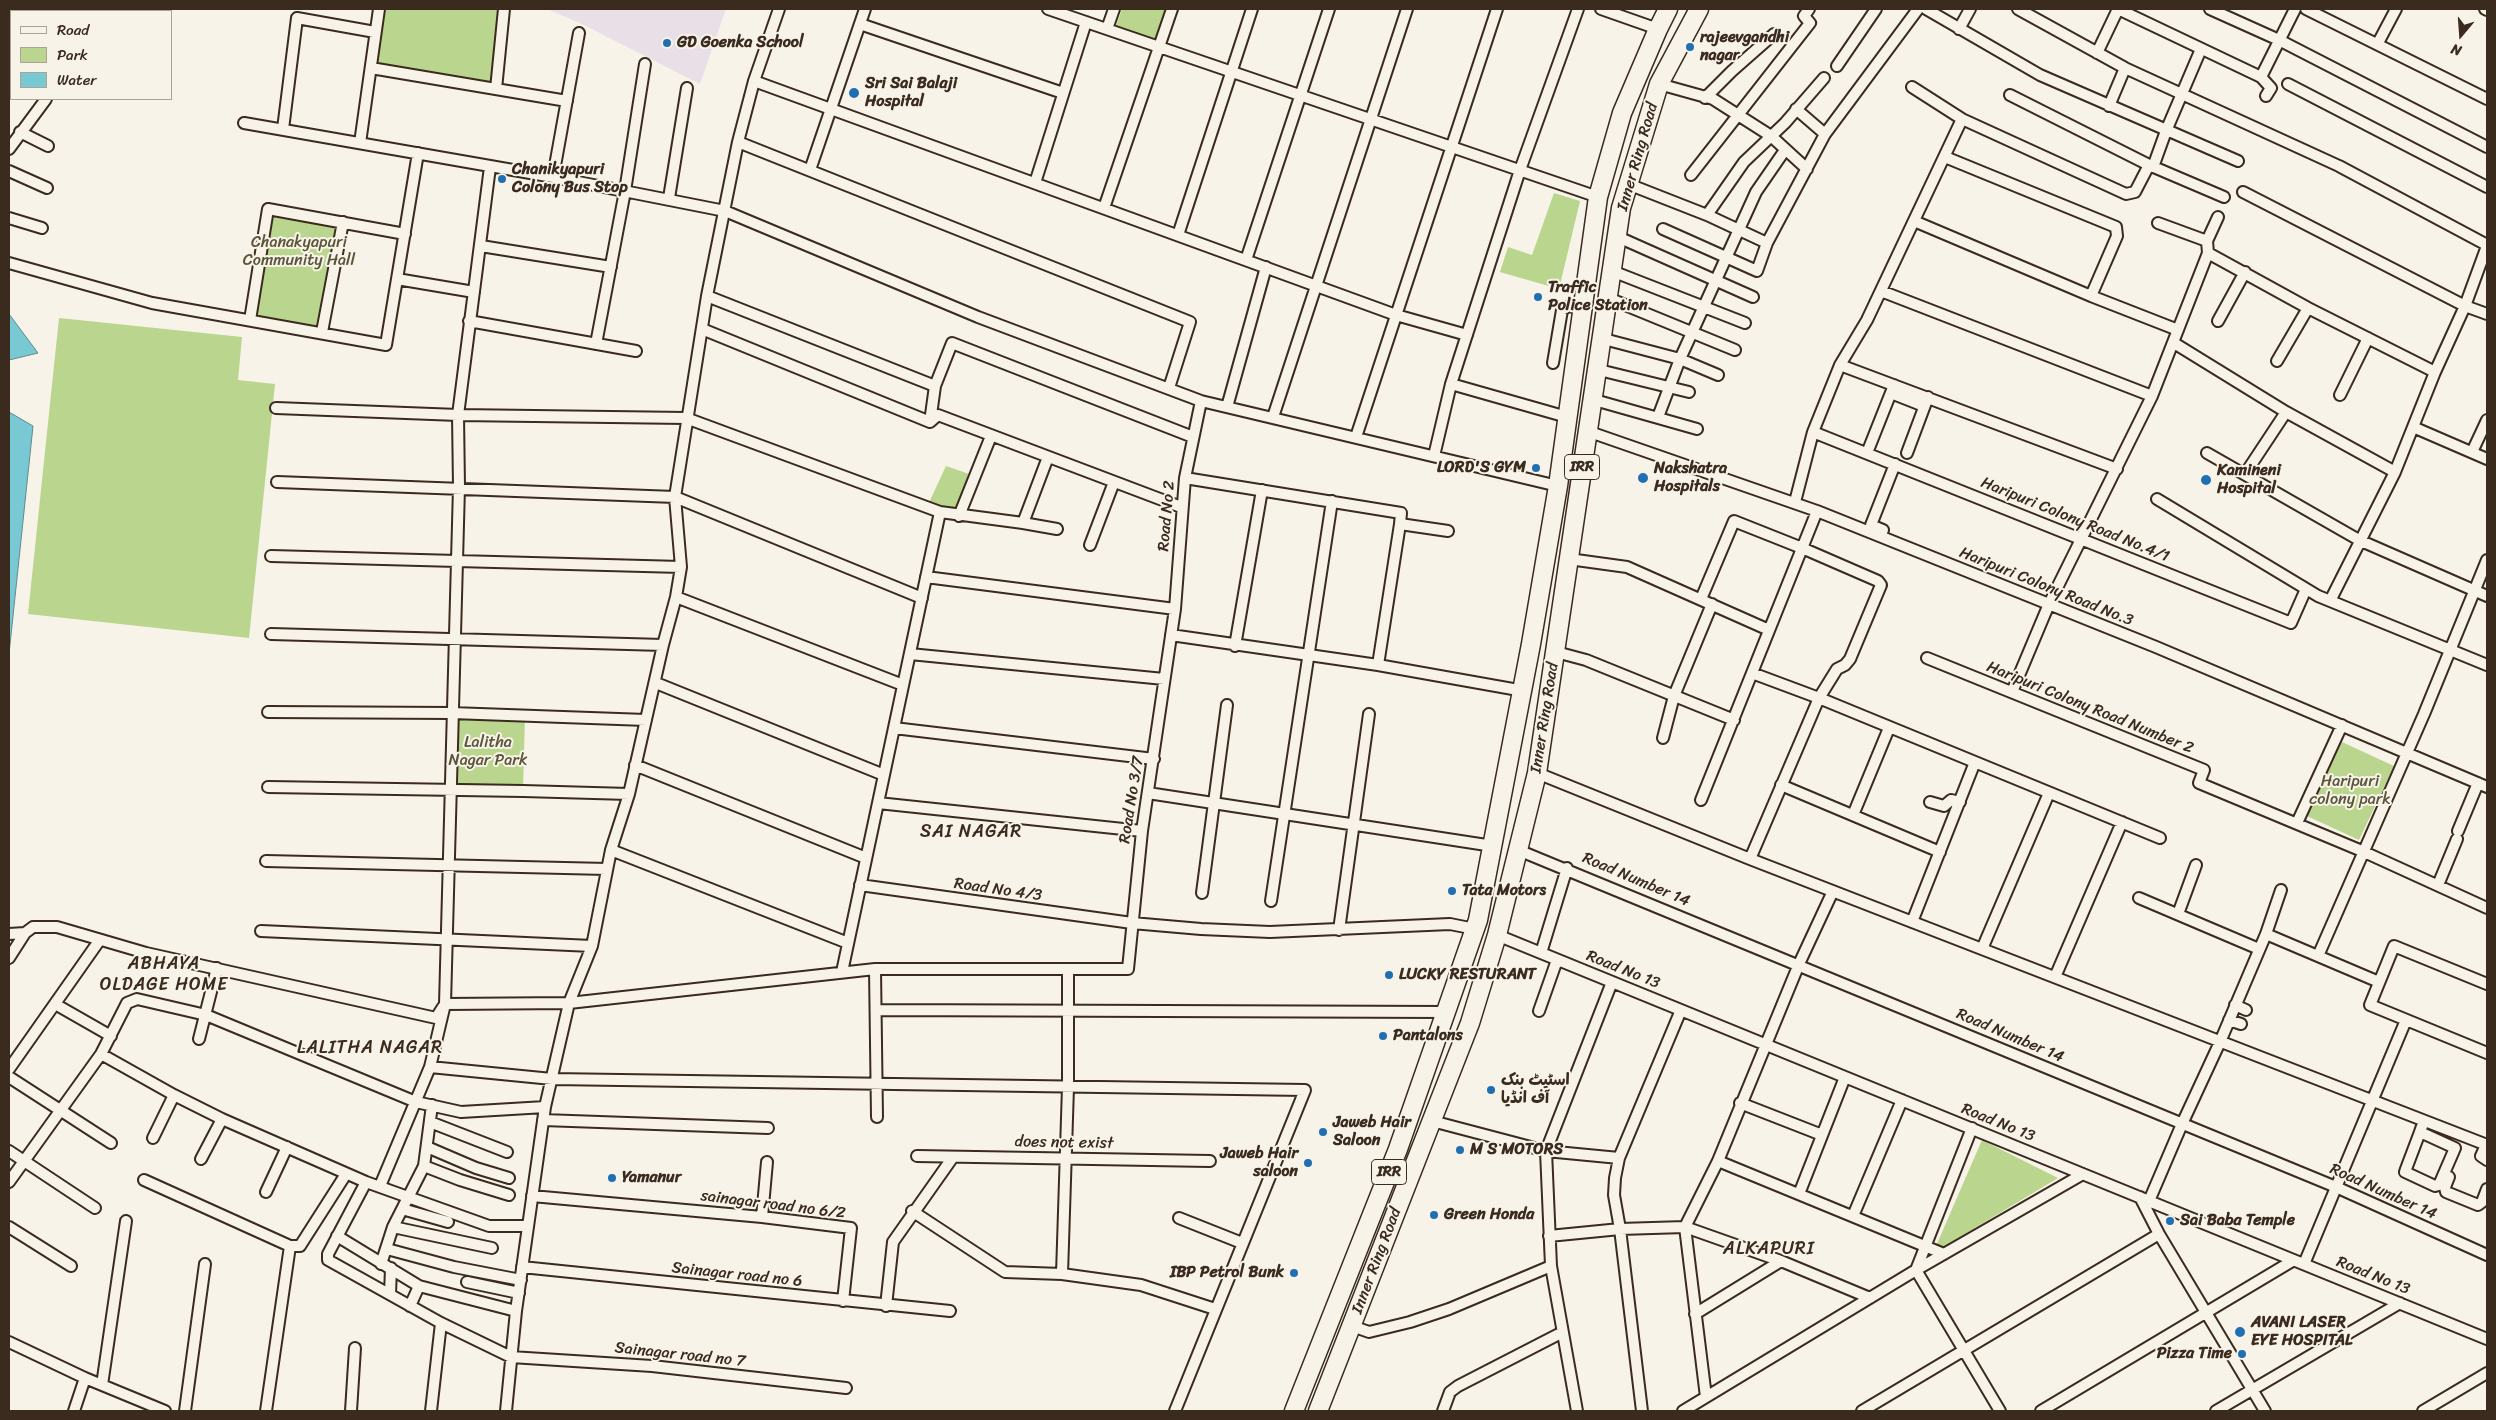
<!DOCTYPE html>
<meta charset="utf-8">
<style>
body{margin:0}
#map{position:relative;width:2496px;height:1420px;overflow:hidden;background:#f7f3e8;font-family:Sriracha,sans-serif}
canvas{display:block}
.frame{position:absolute;inset:0;border:10px solid #3b2a1e;pointer-events:none}
.legend{position:absolute;left:10px;top:10px;width:162px;height:90px;box-sizing:border-box;background:#f7f3e8;border:1px solid #aca397;margin:0;padding:6px 9px;list-style:none;font-size:15px;color:#3b2a1e}
.legend li{display:flex;align-items:center;gap:10px;height:25px}
.legend b{width:25px;border:1px solid #aca397}
.north{position:absolute;left:2436px;top:10px;width:50px;height:50px;-webkit-text-stroke:4px #f7f3e8;paint-order:stroke;rotate:198deg;font-size:14px;font-weight:700;line-height:20px;text-align:center;color:#3b2a1e}
.north::after{content:'';display:block;margin:auto;width:18px;height:22px;background:#3b2a1e;clip-path:polygon(50% 0,100% 100%,50% 72%,0 100%)}
</style>
<div id="map">
<canvas width="2496" height="1420"></canvas>
<div class="frame"></div>
<ul class="legend">
<li><b style="height:6px;background:#f7f3e8"></b>Road</li>
<li><b style="height:14px;background:#bad58d"></b>Park</li>
<li><b style="height:14px;background:#79c9d4"></b>Water</li>
</ul>
<div class="north">N</div>
</div>
<script>
const g = document.querySelector('canvas').getContext('2d');
g.lineJoin = 'round';
function paint(path, color) { g.fillStyle = color; g.fill(path, 'evenodd'); }
const toPath = rows => new Path2D(rows.map(r => 'M' + r).join(''));
function strokePath(path, color, width, dash) { g.strokeStyle = color; g.lineWidth = width; g.lineCap = dash ? 'butt' : 'round'; g.setLineDash(dash || []); g.stroke(path); }
function drawText(font, color, halo, rows, align = 'center') {
  g.font = font + ' Sriracha,"Playpen Sans Arabic",sans-serif'; g.lineWidth = 4; g.setLineDash([]); g.textBaseline = 'middle'; g.strokeStyle = halo; g.fillStyle = color; for (const [text, x, y, turn = 0] of rows) {
    g.save(); g.translate(x, y); g.rotate((+turn || 0) * Math.PI / 180); g.textAlign = isNaN(turn) ? turn : align; if (halo) g.strokeText(text, 0, 0); g.fillText(text, 0, 0); g.restore();
  }
}
paint(toPath([
 [547,9,726,9,700,84,582,24]
]), '#e9dfe6');
paint(toPath([
 [379,9,501,9,496,89,371,68],
 [1122,9,1166,9,1155,40,1116,26],
 [1554,193,1580,201,1559,289,1500,272,1508,247,1532,255],
 [268,209,343,222,322,332,250,320],
 [59,318,242,337,238,380,275,384,249,638,28,614],
 [946,466,975,476,959,516,927,507],
 [452,713,525,715,523,791,451,790],
 [2342,742,2394,766,2359,840,2307,816],
 [1982,1140,2058,1178,1933,1253]
]), '#bad58d');
const water = toPath([
 [9,314,38,353,9,360,9,314],
 [9,412,33,426,9,654,9,412]
]);
paint(water, '#79c9d4');
strokePath(water, '#60898b', 1);
const street = toPath([
 [1048,9,1598,197],
 [1601,9,1658,29],
 [1926,9,2040,75,2238,161],
 [2018,9,2125,68,2339,166,2487,245],
 [2118,9,2261,77,2295,9],
 [2210,9,2279,40,2487,147],
 [2306,9,2487,99],
 [2485,9,2487,10],
 [9,13,13,9],
 [9,22,11,24],
 [860,24,1063,93],
 [1107,29,1114,9],
 [1959,29,1970,9],
 [2378,43,2396,9],
 [2097,53,2118,9],
 [1837,66,1876,9],
 [371,68,567,101],
 [2261,77,2271,88,2266,96],
 [9,80,11,77],
 [754,81,1396,315,1467,335],
 [1659,84,1713,99,1771,136,1807,169],
 [2288,84,2487,187],
 [496,89,504,9],
 [2010,95,2149,165,2224,197],
 [1705,98,1732,71,1774,34],
 [2109,106,2125,68],
 [1796,109,1825,134],
 [1962,119,2126,194,2135,192,2149,165],
 [244,123,553,177,725,211,978,317,1201,401,1558,486],
 [283,129,297,18,375,32],
 [20,132,48,146],
 [738,142,1190,322,1169,388],
 [360,143,379,9],
 [9,149,46,99],
 [1945,157,2116,227,2117,236,2091,296],
 [2153,167,2166,131,2201,49],
 [810,170,865,9],
 [9,171,47,188],
 [1691,175,1810,23,1804,16,1809,9],
 [553,177,579,33],
 [1035,183,1086,22],
 [1628,184,1707,215,1767,243],
 [2243,192,2465,306,2487,314],
 [669,198,687,88],
 [1104,208,1172,9],
 [1707,215,1744,162,1785,123,1824,78],
 [9,218,42,228],
 [1914,221,2091,296,2178,330],
 [2158,223,2207,241,2208,253,2308,308,2435,372],
 [1663,229,1757,271,1767,243,1825,134,1918,9],
 [1178,235,1252,9],
 [1618,237,1753,297],
 [2207,241,2218,217],
 [481,246,611,267],
 [1246,260,1329,9],
 [9,263,152,303,386,345,418,153],
 [1612,271,1745,323],
 [397,279,474,292],
 [1881,291,2152,396],
 [707,296,935,386,952,343,1193,437],
 [1608,298,1735,350],
 [250,320,268,209,405,234],
 [469,321,636,351],
 [2218,321,2245,272],
 [702,329,930,422,938,415,1181,507],
 [322,332,343,222],
 [1600,338,1680,359,1718,375],
 [2174,343,2286,412,2395,472],
 [596,344,625,191,645,64],
 [2277,361,2308,308],
 [1553,363,1562,310,1569,306,1583,308],
 [1840,365,2117,469],
 [1595,369,1689,392],
 [1451,384,1520,170,1578,9],
 [1891,393,1924,406],
 [2340,395,2368,338],
 [1591,399,1697,429],
 [1227,407,1266,267],
 [276,408,458,415,686,418,940,512,1023,523,1048,457],
 [1273,417,1407,9],
 [1658,417,1680,359,1756,192,1785,150],
 [930,422,935,386],
 [2413,427,2487,459],
 [1587,431,1817,511,2156,647,2487,787],
 [1813,432,2291,623,2306,589],
 [1356,437,1497,9],
 [2472,452,2487,420],
 [1867,453,1894,385],
 [1907,453,1928,397],
 [2207,453,2359,540,2487,596],
 [1434,456,1451,384,1567,417],
 [2245,474,2286,412],
 [1185,478,1401,513,1400,524,1448,531],
 [277,482,675,497,922,598],
 [2157,499,2318,596,2487,665],
 [1795,502,1813,432,1840,365,1867,320,1962,119,1912,87],
 [959,516,991,436],
 [1023,523,1057,529],
 [1883,530,1871,525,1895,464],
 [1090,545,1114,482],
 [271,556,681,567],
 [1569,559,1627,567,1769,630],
 [926,577,1175,609],
 [676,597,903,685],
 [1701,599,1734,521,1802,548,1878,581,1881,585,1850,659,1845,665,1837,669,1819,698,1752,673],
 [2330,601,2395,472,2435,372,2465,306,2487,246],
 [271,634,663,645],
 [1171,635,1378,665,1524,691],
 [1235,646,1262,490],
 [1556,652,1586,660,1734,720],
 [910,654,1164,679],
 [1927,658,2204,770,2199,783,2362,851,2487,908],
 [1378,665,1400,524],
 [656,683,884,775],
 [2012,692,2049,604,2152,396,2208,253],
 [268,712,452,713,646,720],
 [894,728,1154,759],
 [1663,738,1674,696,1712,604],
 [635,765,866,858],
 [1537,773,1750,859,2487,1145],
 [1781,785,1940,852],
 [268,787,523,791,629,794],
 [1148,793,1493,846],
 [1701,800,1817,511],
 [1930,802,1944,806,1951,800,1960,802],
 [878,803,1142,831],
 [1853,815,1889,728],
 [2297,823,2342,725],
 [2458,831,2478,783],
 [611,850,848,943],
 [1518,850,2336,1187,2487,1255],
 [1750,859,1819,698,2160,838],
 [266,861,607,869],
 [860,885,1132,923,1201,929,1270,932,1450,924,1475,929],
 [2438,885,2457,839],
 [1202,893,1227,705],
 [2139,898,2259,949],
 [1271,901,1332,501],
 [2178,914,2196,865],
 [1912,922,1975,762],
 [1339,930,1369,714],
 [261,931,592,946],
 [9,934,25,933],
 [2266,934,2379,982],
 [1497,935,2487,1339],
 [1982,949,2049,793],
 [1541,953,1567,868],
 [2318,956,2424,714,2487,560],
 [9,958,25,933,33,927,57,927,146,953,436,1018,443,1007],
 [875,969,877,1117],
 [842,972,940,512],
 [2055,977,2122,822],
 [2487,984,2394,946,2370,1005,2487,1053],
 [55,1004,111,1036],
 [445,1004,569,1003,875,969,1128,969,1142,831,1175,609,1185,478,1201,401],
 [2235,1005,2246,1010],
 [876,1010,1446,1012],
 [1539,1011,1557,960],
 [2229,1020,2241,1024],
 [199,1039,217,968],
 [101,1054,174,1095,222,1119,366,1182,489,1226,528,1226],
 [430,1067,552,1079,1305,1090,1175,1411],
 [9,1069,99,941],
 [9,1077,111,1143],
 [1740,1103,1822,1135],
 [543,1120,768,1128],
 [1432,1121,1546,1151,1619,1158],
 [430,1122,507,1152],
 [1972,1128,1916,1270,2000,1411],
 [2420,1132,2455,1148,2439,1185,2435,1186,2405,1172,2406,1169,2420,1132,2421,1129,2424,1121],
 [153,1138,174,1095],
 [2486,1145,2481,1156,2487,1160],
 [427,1147,476,1168,509,1178],
 [9,1151,95,1208],
 [917,1156,1210,1161],
 [201,1159,222,1119],
 [1718,1161,1944,1254],
 [424,1166,460,1180,509,1195],
 [2449,1177,2445,1187,2446,1192,2478,1205,2482,1202,2487,1189],
 [144,1180,290,1246,300,1246,346,1174],
 [9,1182,101,1054,127,1003,137,999,206,1015,416,1102,461,1112,545,1107],
 [366,1182,328,1254,328,1260,441,1323,511,1357,652,1366,846,1388],
 [380,1186,430,1067,445,1004,459,487,458,415,490,167],
 [266,1192,287,1147],
 [1799,1194,1845,1077],
 [532,1196,762,1217,851,1228,843,1301],
 [2140,1197,2159,1234,2265,1411],
 [2149,1201,2182,1124,2220,1042,2266,934,2281,890],
 [402,1209,448,1222],
 [912,1211,1005,1272,1062,1274,1141,1285,1215,1309],
 [1853,1216,1902,1100],
 [762,1217,767,1162],
 [1179,1218,1242,1243],
 [9,1227,71,1266],
 [393,1227,492,1248],
 [337,1236,419,1286,516,1311],
 [1549,1236,1620,1229,1685,1227,1781,1261,1870,1298],
 [387,1249,454,1267,521,1280],
 [381,1264,393,1227,424,1166,432,1105],
 [2304,1264,2406,1020],
 [522,1267,950,1311],
 [1062,1274,1068,1087,1068,969],
 [467,1282,519,1293],
 [390,1294,391,1268],
 [410,1306,419,1286],
 [886,1306,893,1242,953,1157],
 [1695,1314,1781,1261],
 [1352,1326,1369,1332,1410,1322,1449,1309,1551,1266],
 [9,1342,85,1378],
 [102,1385,126,1221],
 [1706,1397,1685,1227,1718,1161,1799,964,1833,891],
 [74,1411,85,1378,165,1411],
 [185,1411,205,1264],
 [266,1411,290,1246],
 [351,1411,355,1348],
 [431,1411,441,1323],
 [506,1411,516,1311,545,1107,569,1003,592,946,611,850,629,794,663,645,676,597,681,567,675,497,707,296,738,142,754,81,779,9],
 [1443,1411,1450,1392,1458,1386,1561,1333],
 [1577,1411,1551,1266,1546,1151,1612,982],
 [1642,1411,1620,1229,1614,1195,1615,1178,1619,1158,1681,1010],
 [1683,1411,1916,1270,2083,1174],
 [1862,1411,2159,1234],
 [2041,1411,2294,1260],
 [2216,1411,2400,1303],
 [2423,1411,2487,1373]
]);
const highway = toPath([
 [1294,1411,1398,1149,1478,920,1531,644,1558,486,1598,197,1622,113,1658,29,1668,9],
 [1318,1411,1470,1023,1497,935,1537,773,1621,208,1659,84,1699,9]
]);
strokePath(street, '#3b2a1e', 14);
strokePath(highway, '#3b2a1e', 21);
strokePath(street, '#f7f3e8', 10);
strokePath(highway, '#f7f3e8', 18);
for (const [x, y, r, color] of [
 [667,43,5,"#1f6fb2"],
 [1690,47,5,"#1f6fb2"],
 [854,93,6,"#1f6fb2"],
 [502,179,5,"#1f6fb2"],
 [1538,297,5,"#1f6fb2"],
 [1536,468,5,"#1f6fb2"],
 [1643,478,6,"#1f6fb2"],
 [2206,480,6,"#1f6fb2"],
 [1452,891,5,"#1f6fb2"],
 [1389,975,5,"#1f6fb2"],
 [1383,1036,5,"#1f6fb2"],
 [1491,1090,5,"#1f6fb2"],
 [1323,1132,5,"#1f6fb2"],
 [1460,1150,5,"#1f6fb2"],
 [1308,1163,5,"#1f6fb2"],
 [612,1178,5,"#1f6fb2"],
 [1434,1215,5,"#1f6fb2"],
 [2170,1221,5,"#1f6fb2"],
 [1294,1273,5,"#1f6fb2"],
 [2240,1332,6,"#1f6fb2"],
 [2242,1354,5,"#1f6fb2"]
]) { const dot = new Path2D(); dot.arc(x, y, r, 0, 2 * Math.PI); g.fillStyle = color; g.fill(dot); strokePath(dot, '#f7f3e8', 2); }
for (const [x, y, w] of [
 [1582,467,35],
 [1389,1172,35]
]) { const box = new Path2D(); box.roundRect(x - w / 2, y - 12.5, w, 25, 4); g.fillStyle = '#f7f3e8'; g.fill(box); strokePath(box, '#3b2a1e', 1); }
drawText('bold 15px', '#3b2a1e', null, [
 ["IRR",1582,467],
 ["IRR",1389,1172]
]);
drawText('bold 16px', '#3b2a1e', '#f7f3e8', [
 ["rajeevgandhi",1700,38],
 ["nagar",1700,56],
 ["GD Goenka School",677,43],
 ["Sri Sai Balaji",865,84],
 ["Hospital",865,102],
 ["Chanikyapuri",512,170],
 ["Colony Bus Stop",512,188],
 ["Traffic",1548,288],
 ["Police Station",1548,306],
 ["LORD'S GYM",1526,468,"right"],
 ["Nakshatra",1654,469],
 ["Hospitals",1654,487],
 ["Kamineni",2217,471],
 ["Hospital",2217,489],
 ["Tata Motors",1462,891],
 ["LUCKY RESTURANT",1399,975],
 ["Pantalons",1393,1036],
 ["اسٹیٹ بنک",1501,1081],
 ["آف انڈیا",1501,1099],
 ["Jaweb Hair",1333,1123],
 ["Saloon",1333,1141],
 ["M S MOTORS",1470,1150],
 ["Jaweb Hair",1298,1154,"right"],
 ["saloon",1298,1172,"right"],
 ["Yamanur",622,1178],
 ["Green Honda",1444,1215],
 ["Sai Baba Temple",2180,1221],
 ["IBP Petrol Bunk",1284,1273,"right"],
 ["AVANI LASER",2251,1323],
 ["EYE HOSPITAL",2251,1341],
 ["Pizza Time",2232,1354,"right"]
], 'left');
drawText('16px', '#3b2a1e', '#f7f3e8', [
 ["Inner Ring Road",1638,157,-74],
 ["Road No 2",1167,516,-85],
 ["Haripuri Colony Road No.4/1",2075,520,22],
 ["Haripuri Colony Road No.3",2046,587,22],
 ["Haripuri Colony Road Number 2",2090,708,22],
 ["Inner Ring Road",1545,718,-81],
 ["Road No 3/7",1132,800,-81],
 ["Road Number 14",1636,880,23],
 ["Road No 4/3",998,890,8],
 ["Road No 13",1623,970,22],
 ["Road Number 14",2010,1036,23],
 ["Road No 13",1998,1123,22],
 ["does not exist",1064,1143,1],
 ["Road Number 14",2383,1192,24],
 ["sainagar road no 6/2",773,1205,7],
 ["Inner Ring Road",1377,1261,-69],
 ["Sainagar road no 6",737,1275,6],
 ["Road No 13",2373,1276,22],
 ["Sainagar road no 7",680,1355,6]
]);
drawText('16px', '#5b553a', '#f7f3e8', [
 ["Chanakyapuri",299,243],
 ["Community Hall",299,261],
 ["Lalitha",488,743],
 ["Nagar Park",488,761],
 ["Haripuri",2350,782],
 ["colony park",2350,800]
]);
g.letterSpacing = '1px';
drawText('18px', '#3b2a1e', '#f7f3e8', [
 ["SAI NAGAR",971,832],
 ["ABHAYA",164,964],
 ["OLDAGE HOME",164,985],
 ["LALITHA NAGAR",370,1048],
 ["ALKAPURI",1769,1249]
]);
g.letterSpacing = '0px';
</script>
